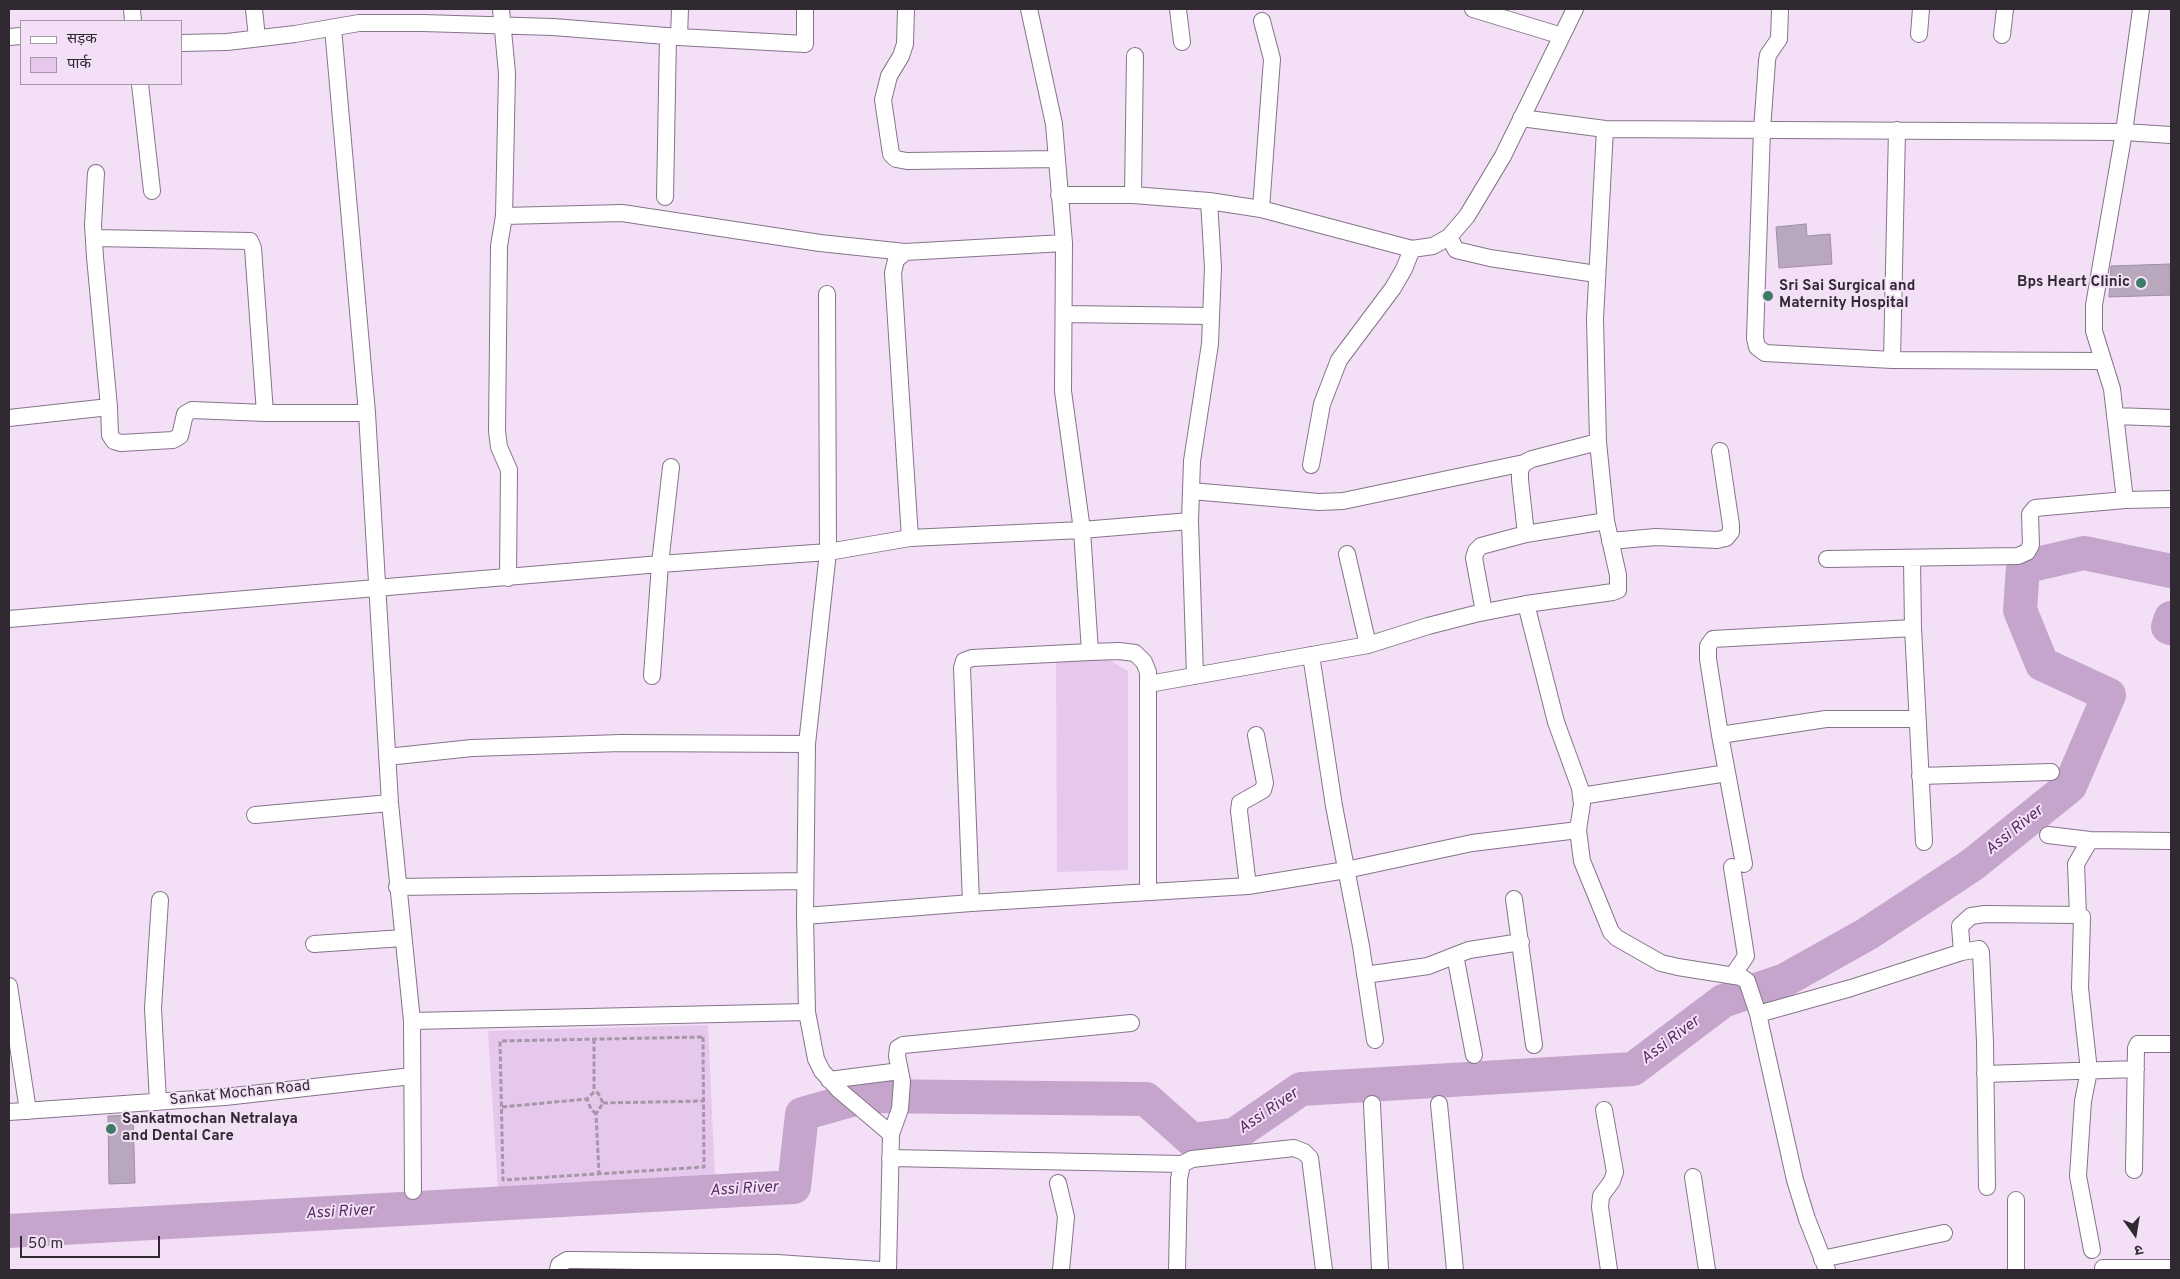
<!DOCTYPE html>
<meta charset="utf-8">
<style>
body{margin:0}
#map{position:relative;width:2180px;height:1279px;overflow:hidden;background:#f3e0f7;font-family:Overpass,"Noto Sans Devanagari",sans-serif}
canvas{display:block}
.frame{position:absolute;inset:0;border:10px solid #312932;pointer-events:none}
.legend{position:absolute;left:20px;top:20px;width:162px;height:65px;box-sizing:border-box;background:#f3e0f7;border:1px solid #a597a8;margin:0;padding:6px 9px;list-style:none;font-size:15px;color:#312932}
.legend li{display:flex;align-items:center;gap:10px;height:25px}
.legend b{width:25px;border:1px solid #a597a8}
.north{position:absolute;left:2110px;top:1209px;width:50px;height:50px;-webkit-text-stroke:4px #f3e0f7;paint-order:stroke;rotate:167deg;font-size:14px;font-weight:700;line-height:20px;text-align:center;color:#312932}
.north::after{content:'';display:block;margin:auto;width:18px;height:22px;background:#312932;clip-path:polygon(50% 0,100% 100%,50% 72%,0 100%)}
.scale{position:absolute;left:20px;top:1236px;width:140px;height:22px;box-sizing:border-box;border:2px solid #312932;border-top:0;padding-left:6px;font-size:15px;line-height:18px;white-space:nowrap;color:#312932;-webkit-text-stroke:4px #f3e0f7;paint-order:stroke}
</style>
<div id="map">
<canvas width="2180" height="1279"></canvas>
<div class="frame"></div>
<ul class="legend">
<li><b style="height:6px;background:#fff"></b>सड़क</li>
<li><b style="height:14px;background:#e6c8ed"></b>पार्क</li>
</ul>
<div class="north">उ</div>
<div class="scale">50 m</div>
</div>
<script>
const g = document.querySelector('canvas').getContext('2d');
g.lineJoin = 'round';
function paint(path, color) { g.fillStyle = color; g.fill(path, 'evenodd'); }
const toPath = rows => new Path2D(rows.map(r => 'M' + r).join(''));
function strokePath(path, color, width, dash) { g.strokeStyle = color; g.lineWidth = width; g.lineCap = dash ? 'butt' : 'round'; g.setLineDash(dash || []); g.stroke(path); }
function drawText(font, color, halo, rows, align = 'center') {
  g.font = font + ' Overpass,sans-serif'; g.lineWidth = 4; g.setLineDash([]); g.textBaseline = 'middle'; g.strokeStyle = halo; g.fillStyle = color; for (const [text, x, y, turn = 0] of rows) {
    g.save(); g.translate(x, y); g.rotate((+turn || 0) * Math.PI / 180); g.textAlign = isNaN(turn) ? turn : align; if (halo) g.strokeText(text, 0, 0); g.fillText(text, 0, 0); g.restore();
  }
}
paint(toPath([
 [1106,658,1128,671,1128,870,1057,872,1056,661],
 [708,1025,715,1176,498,1190,488,1031]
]), '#e6c8ed');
strokePath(toPath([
 [2171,618,2168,627,2171,628],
 [9,1231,794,1187,802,1114,866,1096,1146,1099,1192,1140,1234,1135,1301,1089,1633,1069,1723,1001,1785,980,1867,934,1972,865,2070,786,2109,695,2042,664,2020,610,2023,567,2084,553,2171,571]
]), '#c6a5cd', 34);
const building = toPath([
 [1806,224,1807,236,1830,234,1832,264,1779,268,1776,227,1806,224],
 [2170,264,2171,295,2109,297,2111,266,2170,264],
 [133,1115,135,1183,109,1184,108,1116,133,1115]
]);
paint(building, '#b9a7bd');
strokePath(building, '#a08ea4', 1);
const street = toPath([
 [132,9,133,21],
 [254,9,257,38],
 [501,9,507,73,504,216,499,246,497,431,499,447,509,470,508,578],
 [906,9,905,44,901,56,889,76,883,100,891,154,896,159,907,161,1056,159],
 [1029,9,1054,124,1064,243,1063,391,1082,530,1090,652,1119,651,1135,653,1144,662,1148,672,1148,892],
 [1178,9,1182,42],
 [1473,9,1562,36],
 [1780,9,1779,39,1768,55,1767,61,1762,130,1755,338,1757,347,1765,353,1892,360,1897,130],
 [333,28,367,413,390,803,412,1021,413,1191],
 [1919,34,1921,9],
 [2002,35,2005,9],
 [9,37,21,36],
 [679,37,680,9],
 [181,43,227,42,295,34,359,23,423,23,553,27,679,37,805,44,805,9],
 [140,84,152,191],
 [1521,118,1605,129,2124,132,2171,135],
 [96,173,93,225,95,257,109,407],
 [1059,195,1133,195,1209,201,1261,209,1412,249,1433,246,1449,237,1467,216,1503,156,1575,9],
 [1133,195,1135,56],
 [665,197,668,36],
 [1261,209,1272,59,1262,21],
 [504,216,622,213,820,243,905,252],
 [1449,237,1456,250,1490,258,1596,274],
 [94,238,250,241,253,248,265,413],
 [827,294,828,552,807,744,805,916,807,1012,816,1059,822,1071,839,1090,891,1134,888,1270],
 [1064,314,1210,316],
 [1892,360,2101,361],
 [2115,416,2171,418],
 [9,418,109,407,110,435,114,441,121,443,173,440,180,436,185,414,192,410,265,413,367,413],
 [1311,465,1322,404,1339,360,1393,288,1404,269,1412,249],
 [1191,491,1319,502,1343,501,1524,463],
 [2125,500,2171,499],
 [1190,521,1192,461,1210,344,1213,267,1209,201],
 [1526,534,1520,480,1520,470,1524,463,1532,459,1598,442],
 [910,538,893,273,896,260,905,252,1064,243],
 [1610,541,1656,537,1717,540,1726,538,1731,532,1731,525,1720,451],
 [1347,554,1368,645],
 [1827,559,2018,556,2027,552,2031,545,2030,514,2035,508,2125,500,2112,389,2094,331,2094,305,2124,132,2141,9],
 [1912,559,1913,628,1924,842],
 [1526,604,1556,722,1580,788,1582,804,1578,830,1582,861,1611,932,1617,938,1661,963,1678,967,1741,977,1747,981,1758,1014,1795,1180,1807,1219,1827,1270],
 [1484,612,1474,558,1476,551,1481,546,1526,534,1606,521],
 [9,619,660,564,828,552,910,538,1082,530,1190,521,1195,676],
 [1311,655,1334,806,1361,946,1375,1040],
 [652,676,660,564,671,467],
 [1149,684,1368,645,1428,626,1475,614,1526,604,1613,592,1618,590,1618,575,1606,521,1598,442,1595,319,1605,129],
 [1720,735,1708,659,1708,646,1713,639,1913,628],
 [387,757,472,748,621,743,807,744],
 [1920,776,2051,772],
 [1581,796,1727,773],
 [255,815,390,803],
 [2048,835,2090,840,2171,841],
 [1744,864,1720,735,1826,719,1917,719],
 [1732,867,1746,956,1733,975],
 [1248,886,1239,811,1240,803,1263,790,1265,783,1256,735],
 [397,887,805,881],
 [1514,899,1534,1045],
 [971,903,962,668,964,661,972,658,1090,652],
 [2078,915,2076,864,2090,840],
 [805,916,971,903,1248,886,1346,870,1472,843,1578,830],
 [314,944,403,938],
 [1962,952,1960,926,1971,916,1985,914,2078,915,2082,917,2080,988,2089,1071,2083,1101,2078,1176,2092,1250],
 [1455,955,1474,1055],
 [1365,975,1428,966,1469,950,1521,942],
 [9,986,28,1111],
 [1758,1014,1851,988,1962,952,1979,949,1981,952,1985,1042,1987,1187],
 [412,1021,807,1012],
 [1985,1074,2136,1069],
 [829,1080,900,1071],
 [158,1102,153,1008,160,900],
 [1372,1104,1380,1270],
 [1439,1104,1455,1270],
 [1604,1110,1615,1172,1612,1181,1601,1196,1600,1207,1609,1270],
 [9,1112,225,1097,412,1076],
 [891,1134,900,1109,902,1081,897,1056,898,1048,903,1045,1131,1023],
 [890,1158,1182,1164],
 [2134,1170,2136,1048,2138,1044,2171,1044],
 [1693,1177,1707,1270],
 [1058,1183,1066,1217,1061,1270],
 [1822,1259,1944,1233],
 [2103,1268,2171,1268],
 [558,1270,559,1265,567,1260,575,1260,777,1263,880,1270],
 [1177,1270,1179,1179,1182,1164,1192,1159,1294,1148,1304,1152,1310,1158,1324,1270],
 [2016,1270,2016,1200]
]);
strokePath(street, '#857489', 18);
strokePath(toPath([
 [703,1037,704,1167,503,1180,500,1041,703,1037],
 [594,1039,594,1092],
 [603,1103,704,1101],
 [502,1107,587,1099],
 [596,1114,591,1109,587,1099,594,1092,598,1093,603,1103,596,1114,599,1173]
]), '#a596a8', 3, [5, 2.5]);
strokePath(street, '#fff', 16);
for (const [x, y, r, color] of [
 [2141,283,6,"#3d7b67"],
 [1768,296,6,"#3d7b67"],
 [111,1129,6,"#3d7b67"]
]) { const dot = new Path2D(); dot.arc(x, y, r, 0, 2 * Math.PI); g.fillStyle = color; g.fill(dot); strokePath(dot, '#f3e0f7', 2); }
drawText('bold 15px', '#312932', '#f3e0f7', [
 ["Bps Heart Clinic",2130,283,"right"],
 ["Sri Sai Surgical and",1779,287],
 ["Maternity Hospital",1779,304],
 ["Sankatmochan Netralaya",122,1120],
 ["and Dental Care",122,1137]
], 'left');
drawText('15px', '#312932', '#f3e0f7', [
 ["Sankat Mochan Road",240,1094,-6]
]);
drawText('italic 16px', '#552c5e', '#f3e0f7', [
 ["Assi River",2015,831,-39],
 ["Assi River",1671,1041,-37],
 ["Assi River",1269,1112,-34],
 ["Assi River",744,1190,-3],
 ["Assi River",340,1213,-3]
]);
</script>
